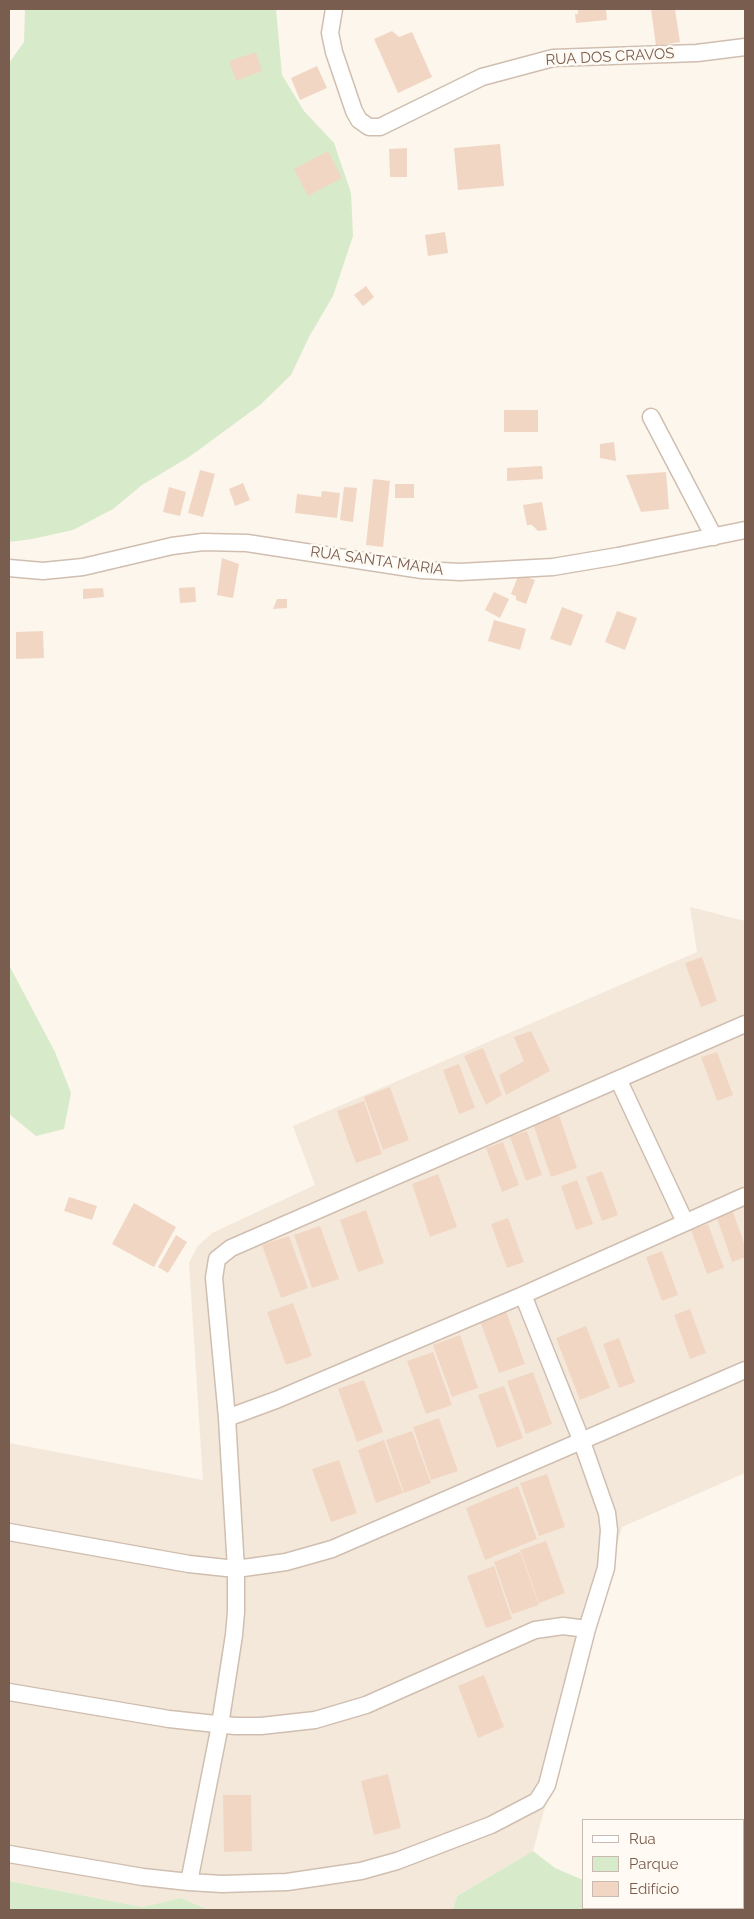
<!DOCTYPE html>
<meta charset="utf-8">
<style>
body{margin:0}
#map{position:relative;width:754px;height:1919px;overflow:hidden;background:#fdf6ec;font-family:Raleway,sans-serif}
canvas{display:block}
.frame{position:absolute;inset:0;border:10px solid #795d4e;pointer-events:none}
.legend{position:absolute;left:582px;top:1819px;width:162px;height:90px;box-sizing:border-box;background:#fffaf3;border:1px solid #c9bbb1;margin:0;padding:6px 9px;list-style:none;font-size:15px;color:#795d4e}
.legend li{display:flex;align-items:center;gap:10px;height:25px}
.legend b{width:25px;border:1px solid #c9bbb1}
</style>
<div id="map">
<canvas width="754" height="1919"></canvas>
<div class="frame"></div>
<ul class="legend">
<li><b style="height:6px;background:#fff"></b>Rua</li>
<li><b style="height:14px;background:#d7ebca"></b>Parque</li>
<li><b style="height:14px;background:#f2d6c4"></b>Edifício</li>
</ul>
</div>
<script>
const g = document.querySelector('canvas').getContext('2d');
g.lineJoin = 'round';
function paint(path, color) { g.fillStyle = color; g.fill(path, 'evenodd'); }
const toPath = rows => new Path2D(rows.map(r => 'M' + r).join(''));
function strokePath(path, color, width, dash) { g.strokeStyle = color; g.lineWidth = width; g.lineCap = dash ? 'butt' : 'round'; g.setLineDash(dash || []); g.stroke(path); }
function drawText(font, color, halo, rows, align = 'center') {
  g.font = font + ' Raleway,sans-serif'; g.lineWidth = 5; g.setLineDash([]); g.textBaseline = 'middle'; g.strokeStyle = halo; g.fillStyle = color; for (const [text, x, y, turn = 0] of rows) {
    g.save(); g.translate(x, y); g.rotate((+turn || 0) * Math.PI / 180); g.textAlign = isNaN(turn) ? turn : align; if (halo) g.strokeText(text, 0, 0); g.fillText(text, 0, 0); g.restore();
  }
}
paint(toPath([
 [690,907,745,921,745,1473,622,1527,533,1851,457,1896,453,1910,209,1910,181,1898,142,1907,9,1881,9,1443,203,1480,189,1263,197,1247,212,1233,315,1185,293,1126,697,952]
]), '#f4e8da');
paint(toPath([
 [25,9,276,9,282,75,304,111,334,143,351,193,353,236,333,296,309,337,291,375,260,405,189,457,142,485,113,509,73,530,32,539,9,542,9,63,24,42],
 [9,965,55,1052,71,1093,64,1129,36,1136,9,1114],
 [533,1851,555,1868,583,1880,583,1908,743,1908,743,1874,745,1872,745,1910,453,1910,457,1896],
 [9,1881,142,1907,181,1898,209,1910,9,1910]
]), '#d7ebca');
paint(toPath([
 [578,9,606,9,607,20,576,23,575,14,578,14],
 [651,9,675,9,680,42,656,46],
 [392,31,399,37,412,32,432,77,398,93,374,39],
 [256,52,262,71,236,81,229,61],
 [317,66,327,88,300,100,291,78],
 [500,144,504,186,458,190,454,148],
 [407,148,407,177,390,177,389,149],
 [328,151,342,178,308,196,294,169],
 [445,232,448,253,428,256,425,235],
 [366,286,374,297,363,306,354,295],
 [504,410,538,410,538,432,504,432],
 [614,442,616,461,600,458,600,444],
 [542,466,543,479,507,481,507,468],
 [200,470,215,474,203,517,188,513],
 [666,472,669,509,641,512,626,475],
 [373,479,390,481,383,547,366,545],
 [243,483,250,500,235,506,229,489],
 [395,484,414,484,414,498,395,498],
 [169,487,186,492,180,516,163,512],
 [344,487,357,488,353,522,340,520],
 [322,491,340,493,337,518,295,513,297,494,321,497],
 [542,502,547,530,538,531,532,525,527,525,523,505],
 [222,558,239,564,233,598,217,595],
 [519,574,535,580,526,604,516,600,516,596,511,594],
 [195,587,196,602,180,603,179,588],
 [103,588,104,597,83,599,83,589],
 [494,592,509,599,500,618,485,610],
 [277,599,287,599,287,608,273,609],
 [562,607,583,615,571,646,550,639],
 [617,611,637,618,625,650,605,642],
 [494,620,526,629,520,650,488,641],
 [43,631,44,658,16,659,16,632],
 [702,957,717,1001,701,1007,685,963],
 [531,1031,550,1071,506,1095,499,1075,524,1061,514,1037],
 [483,1048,502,1095,486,1105,464,1056],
 [717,1052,733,1095,717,1101,701,1057],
 [459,1064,475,1108,459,1114,443,1070],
 [390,1087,409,1140,383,1150,364,1097],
 [364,1101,382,1154,356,1163,337,1111],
 [559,1115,577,1168,551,1177,533,1124],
 [527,1131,542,1175,526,1181,510,1137],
 [503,1142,519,1185,502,1192,486,1148],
 [602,1171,618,1215,602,1221,586,1177],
 [438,1174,457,1227,430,1237,412,1184],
 [577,1180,593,1224,576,1230,561,1186],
 [69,1197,97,1206,92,1220,64,1211],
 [134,1203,176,1227,154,1267,112,1244],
 [366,1210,384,1263,358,1272,340,1220],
 [733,1212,745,1246,745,1257,732,1262,717,1218],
 [508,1218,524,1262,507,1268,491,1224],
 [708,1224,724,1268,707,1274,691,1230],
 [320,1226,339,1279,312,1288,294,1235],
 [176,1235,187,1242,168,1273,158,1267],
 [289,1236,308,1288,281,1298,262,1245],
 [662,1251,678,1295,662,1301,646,1257],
 [293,1303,312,1356,286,1365,267,1312],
 [690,1309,706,1353,690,1359,674,1315],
 [506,1311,525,1364,499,1373,480,1321],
 [586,1326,610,1388,580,1400,556,1338],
 [460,1335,478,1388,452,1397,433,1345],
 [619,1338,635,1382,619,1388,603,1344],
 [433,1352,452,1405,426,1414,407,1361],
 [533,1372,552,1424,526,1434,507,1381],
 [364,1380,383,1432,357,1442,338,1389],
 [504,1386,523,1438,497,1448,478,1395],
 [439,1418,458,1471,431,1480,413,1427],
 [412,1431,431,1483,404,1493,386,1440],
 [384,1440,403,1493,376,1503,358,1450],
 [339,1460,357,1513,331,1522,312,1469],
 [547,1474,565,1527,539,1536,520,1483],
 [518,1486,537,1539,485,1560,466,1508],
 [546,1541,565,1593,539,1603,520,1550],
 [520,1552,539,1605,512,1614,494,1562],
 [494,1566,512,1619,486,1628,467,1576],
 [484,1675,504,1727,478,1738,458,1686],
 [388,1774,401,1828,374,1835,361,1781],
 [223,1795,251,1795,252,1851,224,1852]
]), '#f2d6c4');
const minor = toPath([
 [334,9,330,33,334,52,354,111,359,120,369,127,380,127,482,77,553,58,697,53,745,47],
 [651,417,714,537],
 [9,568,43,571,83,567,172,546,203,542,247,543,422,570,460,572,553,567,618,556,745,530],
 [619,1081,685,1222],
 [227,1418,276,1400,523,1295,745,1196],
 [9,1532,189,1564,236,1569,286,1562,332,1549,745,1370],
 [9,1692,169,1719,235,1726,261,1726,315,1720,366,1705,535,1630,563,1626,587,1629],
 [9,1854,143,1877,189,1882,222,1884,287,1882,361,1871,397,1861,491,1825,537,1801,547,1785,587,1629,606,1568,609,1530,607,1513,582,1442,523,1295],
 [189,1882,220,1725,234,1635,236,1612,236,1569,227,1418,214,1278,217,1259,231,1248,745,1024]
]);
strokePath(minor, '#d0beb0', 19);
strokePath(minor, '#fff', 16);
drawText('15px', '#795d4e', '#fffaf3', [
 ["RUA DOS CRAVOS",610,57,-3],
 ["RUA SANTA MARIA",377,561,8]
]);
</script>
